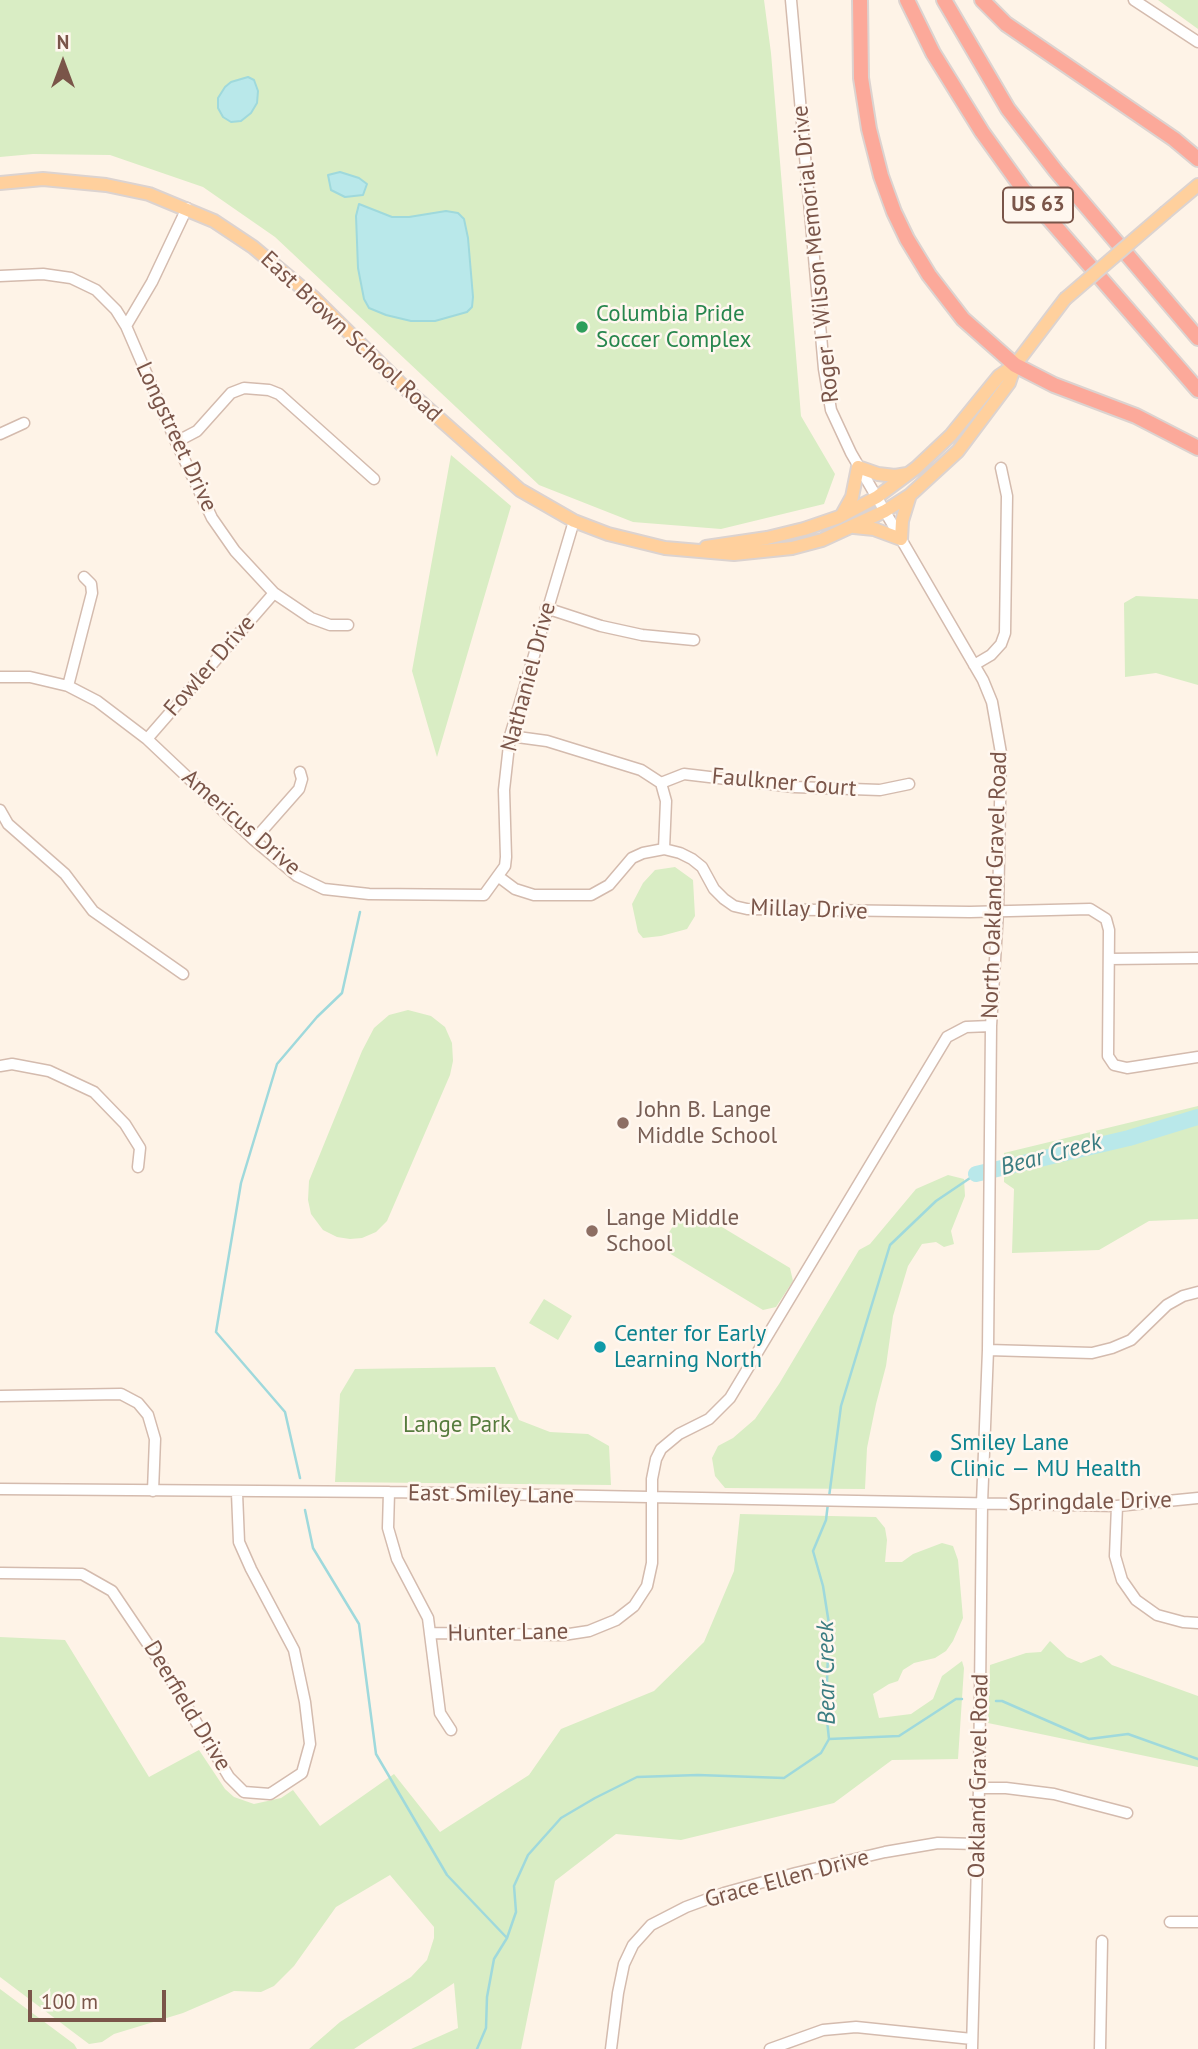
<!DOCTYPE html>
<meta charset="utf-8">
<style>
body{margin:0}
#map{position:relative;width:1198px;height:2049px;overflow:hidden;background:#fef3e7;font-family:"PT Sans",sans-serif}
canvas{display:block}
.north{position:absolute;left:28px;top:28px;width:70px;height:70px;-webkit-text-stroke:5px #fff7ef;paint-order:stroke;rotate:0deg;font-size:19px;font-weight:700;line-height:28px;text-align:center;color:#7a5549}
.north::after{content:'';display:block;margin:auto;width:24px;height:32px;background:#7a5549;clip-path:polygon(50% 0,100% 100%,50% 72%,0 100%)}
.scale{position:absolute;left:28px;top:1990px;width:138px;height:32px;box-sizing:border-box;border:4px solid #7a5549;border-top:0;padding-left:9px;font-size:21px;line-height:24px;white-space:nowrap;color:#7a5549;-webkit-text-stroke:5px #fff7ef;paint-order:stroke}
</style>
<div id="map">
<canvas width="1198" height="2049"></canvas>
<div class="north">N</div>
<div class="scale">100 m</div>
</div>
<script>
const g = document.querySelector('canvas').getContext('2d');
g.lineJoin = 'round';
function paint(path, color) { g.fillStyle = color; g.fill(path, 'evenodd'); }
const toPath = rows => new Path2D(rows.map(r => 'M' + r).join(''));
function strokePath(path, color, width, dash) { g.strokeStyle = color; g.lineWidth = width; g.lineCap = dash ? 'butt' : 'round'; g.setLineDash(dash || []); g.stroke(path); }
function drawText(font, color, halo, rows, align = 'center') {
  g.font = font + ' "PT Sans",sans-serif'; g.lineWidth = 5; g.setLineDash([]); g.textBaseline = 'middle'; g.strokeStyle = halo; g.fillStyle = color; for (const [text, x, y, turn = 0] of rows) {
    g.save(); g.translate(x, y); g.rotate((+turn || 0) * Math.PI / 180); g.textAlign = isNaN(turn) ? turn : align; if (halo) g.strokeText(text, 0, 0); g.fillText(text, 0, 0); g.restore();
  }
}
paint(toPath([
 [0,0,764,0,771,53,801,416,835,474,824,504,721,529,633,522,539,485,275,237,203,187,110,155,33,154,0,157],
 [1158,0,1198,0,1198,29],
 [451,455,511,506,437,757,412,671],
 [1136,596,1198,599,1198,685,1156,673,1125,677,1124,603],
 [675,867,693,880,695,916,687,929,661,936,643,938,638,932,632,904,643,883,655,870],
 [408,1010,431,1016,445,1027,452,1043,453,1061,450,1075,387,1221,376,1232,362,1238,350,1239,337,1237,323,1230,311,1214,308,1200,309,1181,362,1051,374,1028,389,1015],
 [1198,1106,1198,1219,1149,1221,1099,1250,1012,1253,1014,1189,1004,1182,1004,1153],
 [948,1175,964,1179,965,1196,951,1231,954,1244,944,1247,936,1242,922,1244,908,1266,893,1316,886,1366,876,1404,867,1448,865,1489,725,1488,715,1476,712,1458,718,1446,733,1438,755,1419,779,1384,859,1250,870,1244,916,1189],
 [692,1209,790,1268,793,1281,776,1307,763,1310,669,1253,665,1248,665,1239,681,1213],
 [544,1299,572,1316,558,1340,529,1323],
 [495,1367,519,1420,550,1432,588,1434,609,1446,611,1485,335,1482,340,1394,355,1369],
 [740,1514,876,1517,885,1528,887,1540,885,1562,902,1562,913,1554,942,1543,953,1546,958,1560,963,1618,953,1641,946,1651,935,1658,914,1663,903,1670,898,1681,889,1684,873,1694,879,1718,911,1714,933,1699,942,1676,962,1661,964,1668,958,1759,892,1760,834,1803,681,1840,616,1834,555,1881,521,2049,411,2049,458,2028,454,1983,354,2049,309,2049,340,2022,411,1977,427,1960,434,1938,434,1927,390,1875,336,1907,294,1966,274,1986,261,1992,234,1991,183,2013,114,2034,102,2042,89,2044,0,1977,0,1637,65,1640,149,1777,199,1750,225,1789,234,1797,254,1804,281,1798,293,1790,320,1826,394,1774,440,1832,529,1775,561,1729,654,1691,704,1642,734,1571],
 [1050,1641,1067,1657,1081,1663,1101,1655,1112,1665,1198,1696,1198,1767,988,1723,990,1665,1026,1653,1041,1652],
 [0,1989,74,2044,77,2049,0,2049]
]), '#d9edc4');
const water = toPath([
 [248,77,254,80,258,91,257,103,251,113,241,121,231,122,223,117,218,108,218,98,225,87,231,82,248,77],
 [340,172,359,178,367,184,363,195,345,197,331,190,328,175,340,172],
 [359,204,392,217,409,217,446,211,458,213,464,219,468,238,473,297,472,307,467,312,435,321,411,321,386,315,369,308,364,299,358,268,356,216,359,204]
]);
paint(water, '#b9e8ea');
strokePath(water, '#9fd9dc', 2);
strokePath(toPath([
 [300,1478,285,1412,216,1332,241,1183,277,1064,317,1017,342,993,360,912],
 [829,1497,841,1406,890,1245,936,1201,976,1174],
 [305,1510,313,1548,359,1624,376,1754,447,1875,507,1938],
 [996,1701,1002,1701,1089,1739,1128,1734,1198,1759],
 [829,1739,899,1736,956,1699,962,1699],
 [477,2049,486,2028,487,1997,494,1959,507,1938,516,1912,514,1886,528,1855,561,1818,595,1798,637,1777,698,1775,784,1778,821,1753,829,1739,826,1711,829,1624,823,1586,813,1551,826,1520,828,1503]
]), '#9fd9dc', 2.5);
strokePath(toPath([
 [976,1174,1129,1138,1198,1117]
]), '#b9e8ea', 16);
const minor = toPath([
 [791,0,824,369,831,410,851,453,983,680,992,702,1001,753,998,911,991,1026,988,1350,982,1503,979,1788,972,2049],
 [1134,0,1198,42],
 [0,276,43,274,71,278,96,290,116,310,126,326,176,442,212,518,235,551,274,593,311,618,330,625,348,625],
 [126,326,152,282,187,208],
 [0,434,24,423],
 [176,442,197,431,231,393,244,388,269,390,279,394,374,479],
 [546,608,601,626,642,635,694,640],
 [974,665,991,655,1001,644,1005,633,1007,496,1001,468],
 [0,677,30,677,68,686,97,701,147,739,254,840,297,876,324,889,369,894,484,895,505,866,506,857,504,790,510,736,574,521],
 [68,686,92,593,91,584,84,577],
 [510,736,547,741,641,770,661,783,666,801,664,849],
 [147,739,274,593],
 [661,783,684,774,794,787,880,790,909,784],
 [0,810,8,824,65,874,93,911,183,974],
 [254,840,299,789,302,779,300,772],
 [499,877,515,889,534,895,591,895,609,885,632,858,643,853,664,849,680,853,692,859,702,867,714,889,724,899,734,906,747,909,970,912,1090,909,1106,919,1109,930,1108,1056,1114,1065,1127,1068,1198,1057],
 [1109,959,1198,958],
 [0,1066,12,1064,49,1071,94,1092,125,1124,140,1148,138,1167],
 [988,1350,1092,1353,1112,1348,1131,1340,1167,1305,1183,1296,1198,1292],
 [0,1396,121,1394,138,1403,148,1415,155,1439,153,1491],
 [0,1489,389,1492,1117,1506,1198,1498],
 [389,1492,388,1528,397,1559,428,1618,440,1713,451,1730],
 [1117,1506,1115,1556,1122,1580,1136,1600,1157,1615,1183,1622,1198,1623],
 [0,1573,82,1574,112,1591,162,1665,229,1777,244,1792,270,1794,302,1773,310,1744,305,1702,294,1650,251,1569,239,1542,237,1493],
 [430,1633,563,1635,589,1631,616,1620,634,1606,647,1586,652,1563,652,1479,656,1459,661,1449,679,1434,709,1419,730,1398,947,1037,966,1027,991,1026],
 [979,1788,1006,1788,1054,1794,1127,1813],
 [1170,1922,1198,1922],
 [611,2049,618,1993,624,1964,633,1945,651,1925,686,1907,724,1893,796,1873,885,1852,938,1843,977,1844],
 [770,2049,823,2030,856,2027,972,2039],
 [1100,2049,1102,1941]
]);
const major = toPath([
 [0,183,43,179,106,185,149,194,214,221,253,247,314,298,408,391,520,490,574,521,608,534,665,548,734,554,792,548,822,540,885,511,910,495,958,451,1009,383,1015,365],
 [1166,212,1198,185],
 [842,515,852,497,858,467,878,474,895,476,907,474],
 [854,527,874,529,901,539,902,521,910,495],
 [706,547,767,538,804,529,839,517,877,497,916,468,951,435,999,376,1015,365,1065,299]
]);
const highway = toPath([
 [860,0,861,78,869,129,881,176,894,212,907,239,929,275,963,319,1015,365,1054,385,1136,416,1198,448],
 [907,0,933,53,982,132,1023,189,1198,390],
 [944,0,1008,109,1056,171,1198,338],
 [982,0,1006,24,1174,139,1198,159]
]);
strokePath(minor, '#d4bbae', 13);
strokePath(major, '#dcd3d0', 16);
strokePath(highway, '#dcd3d0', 18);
strokePath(minor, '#fff', 10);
strokePath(major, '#ffd09d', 12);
strokePath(highway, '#fca99a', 14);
const majorBridge = toPath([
 [1065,299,1166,212]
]);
strokePath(majorBridge, '#dcd3d0', 16, []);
strokePath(majorBridge, '#ffd09d', 12);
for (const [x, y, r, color] of [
 [582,327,7,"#2e9e5b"],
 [623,1123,7,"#8d6e63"],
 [592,1231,7,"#8d6e63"],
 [600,1347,7,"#0f9aa8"],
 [936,1456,7,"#0f9aa8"]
]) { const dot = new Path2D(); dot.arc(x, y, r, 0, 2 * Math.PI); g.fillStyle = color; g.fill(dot); strokePath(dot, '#fff7ef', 2.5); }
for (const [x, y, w] of [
 [1038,205,70]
]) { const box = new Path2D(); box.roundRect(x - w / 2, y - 17.5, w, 35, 5); g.fillStyle = '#fff7ef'; g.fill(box); strokePath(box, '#7a5549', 2); }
drawText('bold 21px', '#7a5549', null, [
 ["US 63",1038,205]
]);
drawText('23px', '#7a5549', '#fff7ef', [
 ["Roger I Wilson Memorial Drive",816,254,-96],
 ["East Brown School Road",351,337,43],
 ["Longstreet Drive",176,437,65],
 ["Fowler Drive",210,666,-49],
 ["Nathaniel Drive",529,677,-75],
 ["Faulkner Court",784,783,5],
 ["Americus Drive",241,823,41],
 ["North Oakland Gravel Road",995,885,-88],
 ["Millay Drive",809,910,2],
 ["East Smiley Lane",491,1495,1],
 ["Springdale Drive",1090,1502,-1],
 ["Hunter Lane",508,1633,-1],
 ["Deerfield Drive",187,1706,59],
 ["Oakland Gravel Road",979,1776,-89],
 ["Grace Ellen Drive",787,1879,-15]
]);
drawText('23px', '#27864d', '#fff7ef', [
 ["Columbia Pride",596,314],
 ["Soccer Complex",596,340]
], 'left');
drawText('23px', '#785e54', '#fff7ef', [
 ["John B. Lange",637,1110],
 ["Middle School",637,1136],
 ["Lange Middle",606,1218],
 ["School",606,1244]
], 'left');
drawText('23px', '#0d838f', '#fff7ef', [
 ["Center for Early",614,1334],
 ["Learning North",614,1360],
 ["Smiley Lane",950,1443],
 ["Clinic — MU Health",950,1469]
], 'left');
drawText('23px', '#567b3d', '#fff7ef', [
 ["Lange Park",457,1425]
]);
drawText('italic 24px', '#3a7c81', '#fff7ef', [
 ["Bear Creek",1051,1155,-15],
 ["Bear Creek",827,1673,-91]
]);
</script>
